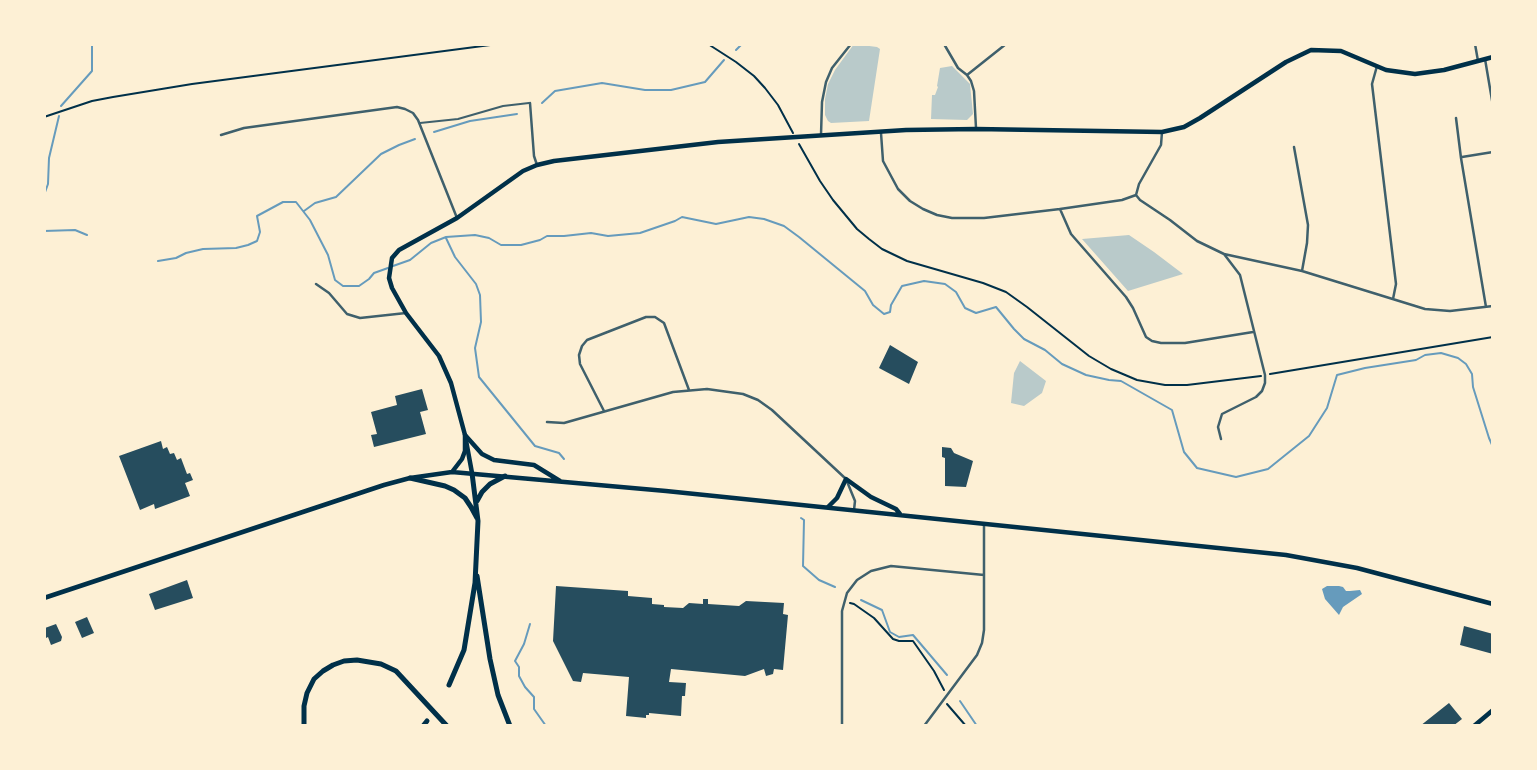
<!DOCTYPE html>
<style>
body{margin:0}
#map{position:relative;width:1537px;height:770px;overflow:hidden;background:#fdf0d5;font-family:"Libre Baskerville",serif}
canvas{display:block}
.frame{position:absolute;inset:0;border:46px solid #fdf0d5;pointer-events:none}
</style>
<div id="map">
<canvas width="1537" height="770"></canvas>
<div class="frame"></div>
</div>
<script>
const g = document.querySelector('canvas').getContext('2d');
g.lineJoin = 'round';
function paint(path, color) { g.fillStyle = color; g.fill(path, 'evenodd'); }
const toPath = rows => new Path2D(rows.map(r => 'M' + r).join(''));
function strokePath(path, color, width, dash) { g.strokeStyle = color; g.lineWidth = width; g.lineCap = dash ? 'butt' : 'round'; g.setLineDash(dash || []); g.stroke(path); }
paint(toPath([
 [854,44,877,47,880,49,869,121,831,123,828,121,825,115,825,99,828,84,835,70],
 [952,66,970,84,973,114,967,120,931,119,932,95,935,95,938,87,937,86,940,68],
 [1129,235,1154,252,1183,274,1128,291,1082,239],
 [1020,361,1046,381,1042,393,1024,406,1011,403,1014,373]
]), '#b9caca');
paint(toPath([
 [1327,586,1339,586,1343,587,1346,591,1350,591,1360,590,1362,594,1343,607,1339,615,1325,599,1322,589]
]), '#669bbc');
strokePath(toPath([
 [736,50,742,44],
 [542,103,555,91,602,83,645,90,671,90,705,82,724,60],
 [61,106,92,71,92,44],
 [434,132,470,121,517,114],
 [44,195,48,184,49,158,59,116],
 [304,211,315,203,336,197,381,154,399,145,415,139],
 [44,231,75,230,87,235],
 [446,238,455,257,476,284,480,295,481,322,475,348,479,377,535,446,559,453,564,459],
 [158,261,176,258,186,253,203,249,236,248,248,245,257,241,260,232,257,216,283,202,296,202,310,220,328,255,335,280,343,286,359,286,369,279,374,273,388,268],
 [393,266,410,260,431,243,446,237,475,235,489,238,501,245,521,245,540,240,547,236,564,236,591,233,608,236,640,233,675,221,682,217,716,224,749,217,764,219,784,226,799,237,865,291,873,305,884,314,890,312,891,305,902,286,924,281,945,284,956,292,965,308,976,313,996,307,1014,329,1024,339,1045,350,1062,364,1086,375,1109,380,1121,381,1172,410,1184,452,1197,468,1236,477,1268,469,1309,436,1327,408,1337,375,1365,368,1416,360,1425,355,1441,353,1458,358,1466,364,1472,374,1473,387,1489,438,1493,447],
 [801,518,804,520,803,566,819,580,835,587],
 [861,600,882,610,890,632,899,637,913,635,947,675],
 [530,624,524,644,515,661,519,667,519,676,525,687,534,697,534,709,546,726],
 [960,701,977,726]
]), '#669bbc', 2);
paint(toPath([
 [890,345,918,362,909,384,879,368],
 [422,389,428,410,420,412,426,434,374,447,371,435,377,434,371,412,397,405,395,396],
 [161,441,163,449,167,447,170,454,174,453,177,460,181,458,187,474,190,473,193,480,185,483,190,496,155,509,154,504,140,510,119,456],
 [942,447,951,448,954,453,973,461,966,487,945,486,945,458,942,457],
 [187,580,193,598,155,610,149,594],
 [556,586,628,591,628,596,652,598,652,604,664,605,664,607,683,608,689,603,703,604,703,599,708,599,708,604,739,606,746,601,784,603,783,614,788,615,783,670,774,669,773,674,766,676,764,669,745,676,671,669,669,682,686,683,685,696,682,696,681,716,649,713,649,715,646,715,646,718,626,716,629,677,583,673,581,682,573,681,553,641],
 [87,617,94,633,82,638,75,622],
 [56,624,62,637,61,641,51,645,48,637,46,638,44,633,46,632,45,628],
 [1464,626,1493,634,1493,654,1460,645],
 [1449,703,1462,719,1453,726,1420,726]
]), '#264d5e');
strokePath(toPath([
 [708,44,736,62,754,76,765,88,778,105,793,133],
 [44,117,92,101,113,97,192,84,498,44],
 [799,144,820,181,833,200,857,229,869,239,882,249,907,261,983,283,1006,292,1027,307,1089,356,1111,369,1137,380,1165,385,1187,385,1261,376],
 [1270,374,1493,337],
 [850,603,854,604,874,618,893,639,899,641,913,641,934,671,944,690],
 [947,704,966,726]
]), '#003049', 2);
strokePath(toPath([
 [420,123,458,119,503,106,529,103]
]), '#3f606c', 2);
strokePath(toPath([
 [944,44,958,68,967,75,971,81,974,91,976,128],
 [1475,44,1478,61],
 [1485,59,1493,106],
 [1377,66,1372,84,1396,284,1393,299],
 [967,75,1006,44],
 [530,103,534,156,537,165],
 [1456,118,1461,158,1486,307],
 [1162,132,1161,145,1139,184,1136,195,1140,200,1170,220,1197,241,1224,254,1240,275,1265,375,1265,383,1262,391,1256,397,1222,414,1218,427,1221,439],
 [881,133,883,161,898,189,910,201,923,209,937,215,952,218,984,218,1060,209,1122,200,1136,195],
 [221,135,244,128,397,107,405,109,413,113,418,120,457,218],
 [821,135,822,102,826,82,832,68,851,44],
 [1294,147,1308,225,1307,243,1302,271],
 [1462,157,1493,152],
 [1060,209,1071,234,1126,297,1133,308,1146,337,1152,341,1161,343,1185,343,1253,332],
 [1224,254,1302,271,1425,309,1450,311,1493,306],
 [316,284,329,293,347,314,360,318,406,313],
 [604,411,580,364,579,355,582,346,587,340,646,317,655,317,664,323,689,390],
 [547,422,564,423,673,392,707,389,743,394,758,400,772,410,846,479,855,501,854,510],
 [842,726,842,611,847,593,857,580,871,571,891,566,984,575],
 [924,726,977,655,982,643,984,630,984,524]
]), '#3f606c', 2.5);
strokePath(toPath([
 [472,473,465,435,451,383,439,356,406,313,392,288,389,278,392,258,399,250,457,218,523,171,537,165,554,161,718,142,906,130,976,129,1162,132,1184,127,1200,118,1286,62,1311,50,1341,51,1386,70,1415,74,1444,70,1493,57],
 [1474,726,1493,710]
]), '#003049', 4.5);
strokePath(toPath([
 [465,435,482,454,494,460,534,465,560,481],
 [452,472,462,459,465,451,465,436],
 [828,507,837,498,846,479,871,497,896,509,900,514],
 [44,598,384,485,410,478,452,472,666,491,1286,555,1357,568,1493,604]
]), '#003049', 4.5);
strokePath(toPath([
 [410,478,445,486,454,490,465,498,471,507,477,518],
 [477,501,482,492,490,484,505,476],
 [477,576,490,659,498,695,510,726],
 [449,685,464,650,475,583,478,521,472,473],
 [304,726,304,706,307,693,314,679,323,671,333,665,344,661,357,660,381,664,396,671,447,726],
 [423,726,427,721]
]), '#003049', 5);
</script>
